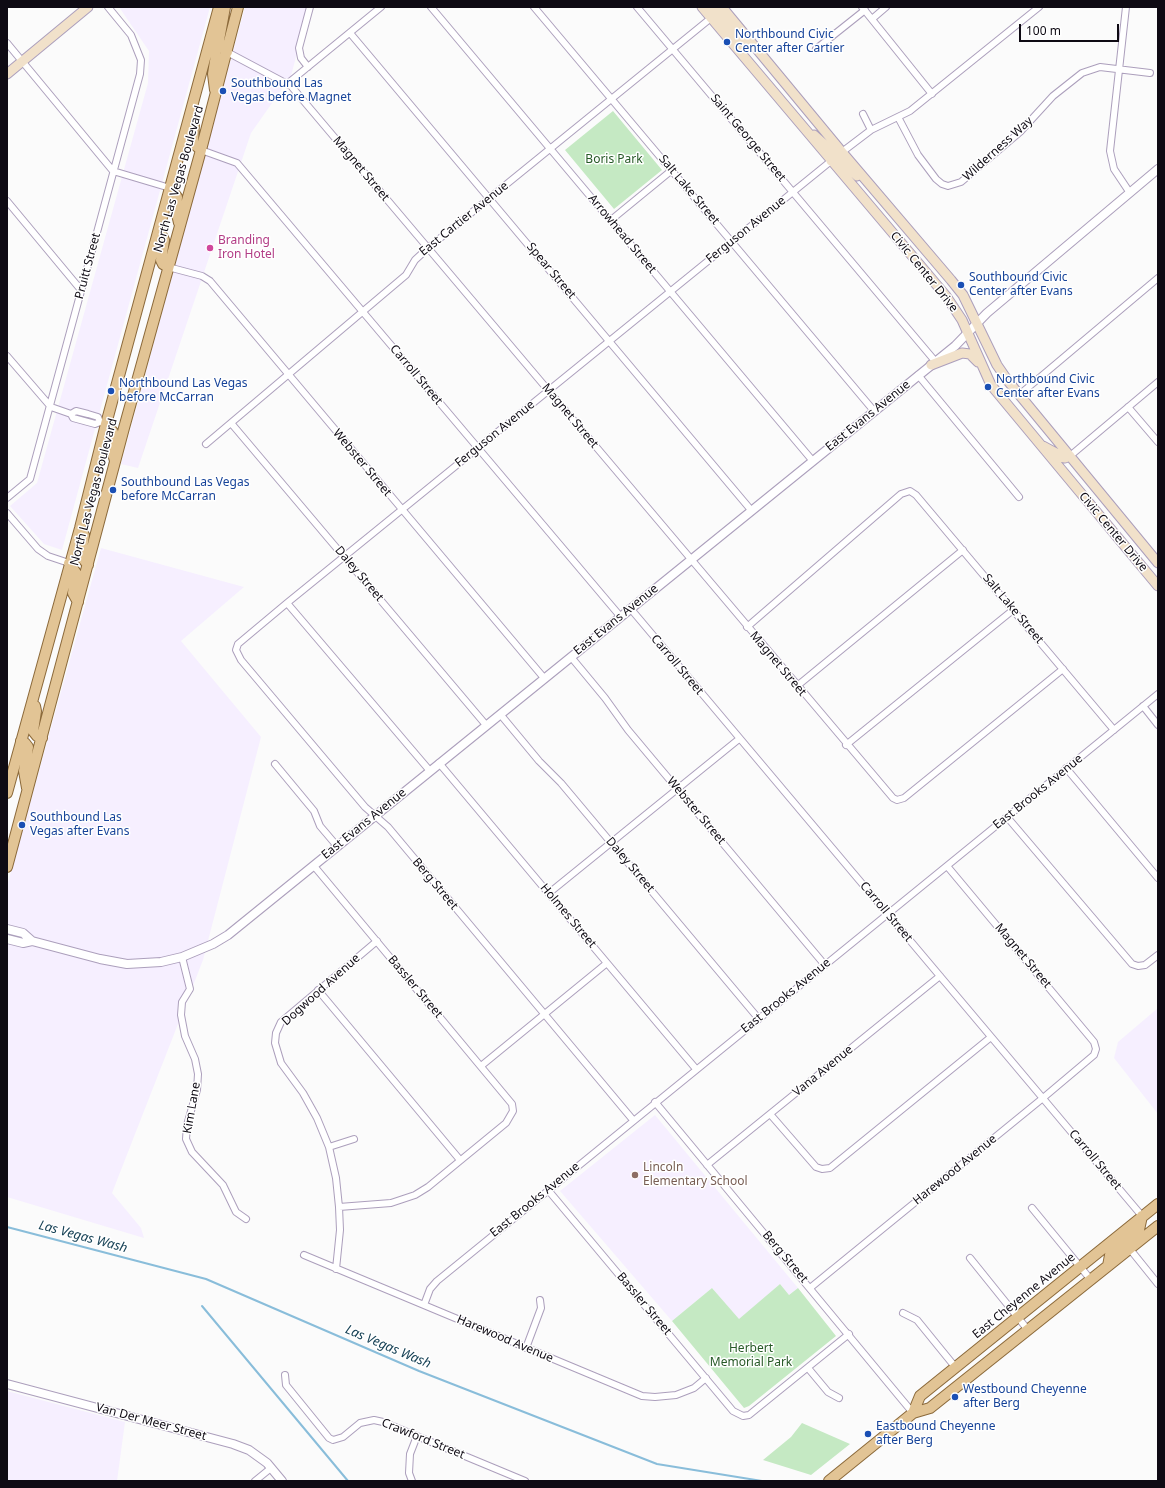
<!DOCTYPE html>
<style>
body{margin:0}
#map{position:relative;width:1165px;height:1488px;overflow:hidden;background:#fbfbfb;font-family:"Noto Sans",sans-serif}
canvas{display:block}
.frame{position:absolute;inset:0;border:8px solid #0e0a13;pointer-events:none}
.scale{position:absolute;left:1019px;top:24px;width:100px;height:18px;box-sizing:border-box;border:2px solid #0e0a13;border-top:0;padding-left:5px;font-size:12px;line-height:14px;white-space:nowrap;color:#0e0a13;-webkit-text-stroke:3px #fff;paint-order:stroke}
</style>
<div id="map">
<canvas width="1165" height="1488"></canvas>
<div class="frame"></div>
<div class="scale">100 m</div>
</div>
<script>
const g = document.querySelector('canvas').getContext('2d');
g.lineJoin = 'round';
function paint(path, color) { g.fillStyle = color; g.fill(path, 'evenodd'); }
const toPath = rows => new Path2D(rows.map(r => 'M' + r).join(''));
function strokePath(path, color, width, dash) { g.strokeStyle = color; g.lineWidth = width; g.lineCap = dash ? 'butt' : 'round'; g.setLineDash(dash || []); g.stroke(path); }
function drawText(font, color, halo, rows, align = 'center') {
  g.font = font + ' "Noto Sans",sans-serif'; g.lineWidth = 3; g.setLineDash([]); g.textBaseline = 'middle'; g.strokeStyle = halo; g.fillStyle = color; for (const [text, x, y, turn = 0] of rows) {
    g.save(); g.translate(x, y); g.rotate((+turn || 0) * Math.PI / 180); g.textAlign = isNaN(turn) ? turn : align; if (halo) g.strokeText(text, 0, 0); g.fillText(text, 0, 0); g.restore();
  }
}
paint(toPath([
 [119,7,210,7,62,550,44,544,10,506,37,483,148,83,149,51],
 [245,7,309,7,291,76,251,133,138,468,121,464],
 [101,548,244,587,181,641,261,737,203,960,112,1193,141,1228,144,1238,7,1197,7,886],
 [1158,1008,1158,1114,1114,1058,1118,1042],
 [655,1115,798,1288,789,1295,780,1284,739,1320,712,1288,672,1321,560,1191],
 [7,1391,125,1422,117,1481,7,1481]
]), '#f6efff');
paint(toPath([
 [613,111,662,170,614,209,565,150],
 [780,1284,789,1295,798,1288,836,1336,749,1406,744,1408,672,1321,712,1288,739,1319],
 [802,1423,850,1444,811,1475,763,1460,791,1437]
]), '#c5e9c3');
strokePath(toPath([
 [7,1227,206,1279,419,1371,657,1464,762,1481],
 [202,1306,348,1481]
]), '#89bdda', 2);
const minor = toPath([
 [431,7,812,460],
 [534,7,874,411],
 [637,7,935,361],
 [862,7,932,94],
 [1126,7,1110,151,1114,169,1130,193],
 [872,19,886,7],
 [350,33,751,510],
 [7,43,113,171,170,188],
 [816,49,865,10],
 [227,52,291,86,893,798,897,800,904,798,1063,669],
 [308,67,301,58,299,48,310,7],
 [287,84,381,7],
 [863,114,871,130],
 [898,117,918,155,936,179,942,184,948,186,961,182,1020,132,1053,96,1082,73,1100,67,1150,73],
 [201,150,237,163,620,616],
 [842,152,871,130,910,111,1039,7],
 [7,201,81,290],
 [611,220,672,170],
 [168,267,202,276,210,281,544,678],
 [7,356,51,407,71,414,73,418,95,424,100,422],
 [918,375,1019,497],
 [1019,395,1158,278],
 [1128,407,1158,442],
 [71,414,76,411,88,414,98,417,100,422,103,423],
 [231,423,486,725],
 [206,444,406,275,415,260,428,248,711,18],
 [1070,456,1158,382],
 [7,498,30,479,140,74,141,60,131,35,108,7],
 [7,513,38,549,48,556,69,563],
 [287,603,430,771],
 [630,608,1142,1216],
 [747,627,901,494,910,491,916,495,1114,730],
 [571,657,605,698,628,730,824,964],
 [797,686,963,550],
 [1143,706,1158,725],
 [500,714,539,761,561,783,758,1018],
 [846,745,1013,610],
 [439,763,696,1069],
 [275,764,314,811,320,826,337,846],
 [1066,768,1158,878],
 [1007,817,1132,964,1138,966,1145,965,1158,955],
 [314,866,512,1104,513,1111,506,1123,428,1187,415,1195,391,1203,339,1207],
 [549,893,739,739],
 [182,957,190,989,182,1002,181,1015,185,1036,195,1059,198,1074,197,1090,187,1125,186,1139,192,1152,223,1185,236,1212,246,1219],
 [318,990,460,1160],
 [481,1066,607,963],
 [655,1102,913,1413],
 [770,1114,816,1167,822,1169,830,1168,991,1037],
 [633,1120,388,827,365,807,241,660,236,650,238,644,287,603,831,161],
 [329,1147,354,1139],
 [707,1165,940,976],
 [548,1190,733,1411,743,1416,749,1415,849,1334],
 [1032,1208,1091,1280],
 [1129,1248,1158,1284],
 [304,1255,642,1396,655,1397,676,1395,694,1388,706,1378],
 [970,1258,1028,1330],
 [336,1269,340,1230,339,1207,336,1178,329,1147,317,1118,303,1093,281,1063,275,1043,276,1033,281,1022,377,941],
 [810,1288,1043,1098,1094,1055,1096,1049,1094,1042,947,866],
 [424,1305,430,1289,437,1281,1158,694],
 [903,1313,917,1320,956,1368],
 [526,1348,541,1308,540,1300],
 [808,1368,828,1392,839,1398],
 [285,1375,286,1385,329,1438,333,1440,343,1437,360,1423,374,1420,383,1422,525,1481],
 [255,1481,271,1468],
 [412,1481,409,1473,410,1454,417,1436]
]);
const tertiary = toPath([
 [7,929,23,933,32,941,100,959,127,964,161,962,182,957,213,944,228,935,955,346,987,313,1158,169],
 [7,939,23,943,32,941],
 [7,1384,233,1444,249,1450,267,1463,282,1481]
]);
const secondary = toPath([
 [702,7,946,296,962,320,991,385,1158,586],
 [712,7,716,10,723,7],
 [722,7,842,152,951,280,963,295,997,365,1008,381,1158,563],
 [711,18,715,15,719,16,747,47],
 [7,74,88,7],
 [814,135,834,153,842,152],
 [831,161,834,159,842,162,857,176],
 [931,365,962,353,970,354,978,362],
 [1043,446,1056,453,1060,457,1065,458,1070,456]
]);
const primary = toPath([
 [225,7,219,40,220,45,227,52],
 [210,43,213,45,216,55,213,74,215,90],
 [194,123,193,143,201,150],
 [170,188,177,197,176,210,179,223],
 [159,230,164,240,161,260,163,264,168,267],
 [106,424,113,432,112,450,115,461],
 [84,535,81,556,88,565],
 [69,563,76,573,73,593,78,602],
 [35,706,36,711,33,731,37,736,42,738],
 [21,741,25,743,28,747,24,771,27,788],
 [7,793,80,528,106,424,219,7],
 [7,867,124,428,201,150,238,7],
 [1108,1266,1110,1255,1114,1250,1139,1230,1142,1216],
 [913,1413,920,1396,1158,1204],
 [829,1481,913,1413,930,1408,1158,1226]
]);
strokePath(minor, '#ac9fbc', 8);
strokePath(tertiary, '#ac9fbc', 10);
strokePath(secondary, '#ac9fbc', 11);
strokePath(primary, '#8b693a', 12);
strokePath(minor, '#fff', 6);
strokePath(tertiary, '#fff', 8);
strokePath(secondary, '#f1e1ca', 9);
strokePath(primary, '#e2c495', 10);
for (const [x, y, r, color] of [
 [727,42,4,"#1a4fb4"],
 [223,91,4,"#1a4fb4"],
 [210,248,4,"#d1479c"],
 [961,285,4,"#1a4fb4"],
 [988,387,4,"#1a4fb4"],
 [111,391,4,"#1a4fb4"],
 [113,490,4,"#1a4fb4"],
 [22,825,4,"#1a4fb4"],
 [635,1175,4,"#8d6e63"],
 [955,1397,4,"#1a4fb4"],
 [868,1434,4,"#1a4fb4"]
]) { const dot = new Path2D(); dot.arc(x, y, r, 0, 2 * Math.PI); g.fillStyle = color; g.fill(dot); strokePath(dot, '#fff', 1.5); }
drawText('12px', '#164399', '#fff', [
 ["Northbound Civic",735,35],
 ["Center after Cartier",735,49],
 ["Southbound Las",231,84],
 ["Vegas before Magnet",231,98],
 ["Southbound Civic",969,278],
 ["Center after Evans",969,292],
 ["Northbound Civic",996,380],
 ["Center after Evans",996,394],
 ["Northbound Las Vegas",119,384],
 ["before McCarran",119,398],
 ["Southbound Las Vegas",121,483],
 ["before McCarran",121,497],
 ["Southbound Las",30,818],
 ["Vegas after Evans",30,832],
 ["Westbound Cheyenne",963,1390],
 ["after Berg",963,1404],
 ["Eastbound Cheyenne",876,1427],
 ["after Berg",876,1441]
], 'left');
drawText('12px', '#0e0a13', '#fff', [
 ["Saint George Street",748,138,50],
 ["Wilderness Way",998,149,-42],
 ["Magnet Street",361,169,50],
 ["North Las Vegas Boulevard",179,179,-74],
 ["Salt Lake Street",689,190,50],
 ["East Cartier Avenue",464,219,-39],
 ["Ferguson Avenue",746,230,-39],
 ["Arrowhead Street",622,234,50],
 ["Pruitt Street",88,266,-75],
 ["Spear Street",551,271,50],
 ["Civic Center Drive",924,272,51],
 ["Carroll Street",416,375,50],
 ["Magnet Street",570,416,50],
 ["East Evans Avenue",868,416,-39],
 ["Ferguson Avenue",495,434,-39],
 ["Webster Street",362,463,50],
 ["North Las Vegas Boulevard",94,492,-75],
 ["Civic Center Drive",1113,532,50],
 ["Daley Street",359,574,50],
 ["Salt Lake Street",1013,609,50],
 ["East Evans Avenue",616,620,-39],
 ["Magnet Street",778,664,50],
 ["Carroll Street",677,665,50],
 ["East Brooks Avenue",1038,792,-39],
 ["Webster Street",696,811,50],
 ["East Evans Avenue",364,824,-39],
 ["Daley Street",630,865,50],
 ["Berg Street",435,884,50],
 ["Carroll Street",886,912,50],
 ["Holmes Street",568,916,50],
 ["Magnet Street",1023,956,50],
 ["Bassler Street",415,987,50],
 ["Dogwood Avenue",321,990,-42],
 ["East Brooks Avenue",786,996,-39],
 ["Vana Avenue",823,1071,-39],
 ["Kim Lane",192,1108,-80],
 ["Carroll Street",1095,1160,50],
 ["Harewood Avenue",955,1170,-39],
 ["East Brooks Avenue",535,1200,-39],
 ["Berg Street",785,1257,50],
 ["East Cheyenne Avenue",1024,1296,-39],
 ["Bassler Street",644,1304,50],
 ["Harewood Avenue",505,1339,23],
 ["Van Der Meer Street",151,1422,15],
 ["Crawford Street",423,1439,22]
]);
drawText('12px', '#265926', '#fff', [
 ["Boris Park",614,160],
 ["Herbert",751,1349],
 ["Memorial Park",751,1363]
]);
drawText('12px', '#b23c85', '#fff', [
 ["Branding",218,241],
 ["Iron Hotel",218,255]
], 'left');
drawText('12px', '#785e54', '#fff', [
 ["Lincoln",643,1168],
 ["Elementary School",643,1182]
], 'left');
drawText('italic 13px', '#174256', '#fff', [
 ["Las Vegas Wash",83,1237,15],
 ["Las Vegas Wash",388,1347,23]
]);
</script>
